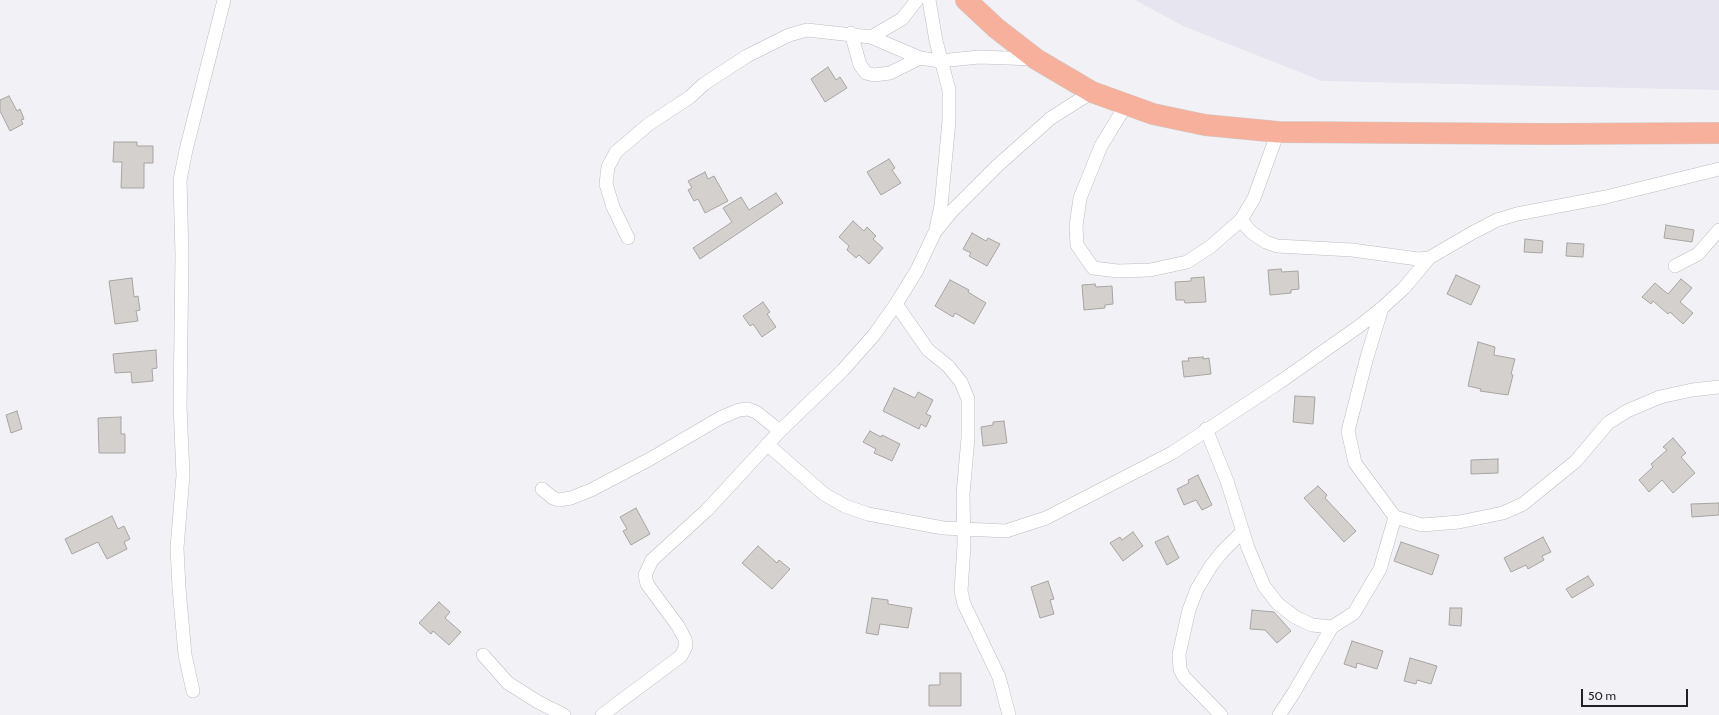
<!DOCTYPE html>
<style>
body{margin:0}
#map{position:relative;width:1719px;height:715px;overflow:hidden;background:#f2f2f6;font-family:Cabin,sans-serif}
canvas{display:block}
.scale{position:absolute;left:1581px;top:689px;width:107px;height:18px;box-sizing:border-box;border:2px solid #222123;border-top:0;padding-left:5px;font-size:12px;line-height:14px;white-space:nowrap;color:#222123;-webkit-text-stroke:3px #f2f2f6;paint-order:stroke}
</style>
<div id="map">
<canvas width="1719" height="715"></canvas>
<div class="scale">50 m</div>
</div>
<script>
const g = document.querySelector('canvas').getContext('2d');
g.lineJoin = 'round';
function paint(path, color) { g.fillStyle = color; g.fill(path, 'evenodd'); }
const toPath = rows => new Path2D(rows.map(r => 'M' + r).join(''));
function strokePath(path, color, width, dash) { g.strokeStyle = color; g.lineWidth = width; g.lineCap = dash ? 'butt' : 'round'; g.setLineDash(dash || []); g.stroke(path); }
paint(toPath([
 [1135,0,1719,0,1719,90,1322,81,1183,26]
]), '#e6e5f0');
const building = toPath([
 [828,67,836,80,840,77,847,88,825,102,811,79,828,67],
 [9,96,17,111,20,109,24,119,21,120,23,124,10,131,0,111,0,100,9,96],
 [114,142,137,142,137,146,153,146,153,163,144,163,144,188,121,188,122,162,113,162,114,142],
 [889,159,895,168,892,170,901,183,881,195,867,172,889,159],
 [705,172,708,179,714,176,728,201,705,213,698,199,694,201,688,190,692,188,688,181,705,172],
 [776,193,783,203,700,259,693,248,732,222,723,208,741,197,749,210,776,193],
 [853,221,864,231,867,227,876,236,873,239,883,248,869,264,859,255,856,258,847,250,849,246,839,237,853,221],
 [1666,225,1694,230,1692,242,1664,238,1666,225],
 [972,233,986,241,988,238,1000,244,987,266,969,256,971,253,963,249,972,233],
 [1525,239,1543,241,1542,253,1524,252,1525,239],
 [1567,243,1584,244,1583,257,1566,256,1567,243],
 [1281,269,1282,272,1298,271,1299,289,1291,290,1291,293,1270,295,1268,270,1281,269],
 [1456,275,1480,286,1471,305,1447,294,1456,275],
 [1204,277,1206,302,1185,303,1184,300,1176,300,1175,282,1191,281,1191,278,1204,277],
 [132,278,134,297,138,296,140,310,136,311,138,321,115,324,109,281,132,278],
 [1681,279,1692,288,1680,302,1693,313,1683,324,1670,312,1668,314,1653,301,1651,304,1642,297,1655,283,1668,294,1681,279],
 [950,280,969,290,968,292,986,303,974,324,955,313,953,317,935,306,950,280],
 [1095,284,1096,287,1112,286,1113,304,1105,305,1105,308,1084,310,1082,285,1095,284],
 [763,302,770,312,767,314,776,327,762,337,753,324,750,326,743,316,763,302],
 [1478,342,1495,347,1494,355,1515,359,1511,374,1513,375,1508,395,1480,391,1481,389,1468,386,1478,342],
 [156,350,157,368,152,369,153,381,132,383,131,372,115,373,113,354,156,350],
 [1203,357,1203,359,1209,358,1211,374,1184,377,1182,361,1189,361,1188,358,1203,357],
 [894,388,915,398,918,392,933,400,926,414,931,416,926,427,921,424,919,429,883,411,894,388],
 [1295,396,1315,397,1313,424,1293,422,1295,396],
 [17,411,22,429,11,433,6,415,17,411],
 [121,417,121,434,125,434,125,453,99,453,98,418,121,417],
 [1004,421,1007,443,983,446,981,427,993,425,993,422,1004,421],
 [870,431,881,437,882,435,900,444,892,461,874,453,876,449,863,442,870,431],
 [1673,438,1686,453,1681,457,1695,473,1673,493,1662,480,1649,492,1639,480,1653,467,1651,464,1667,450,1663,447,1673,438],
 [1498,459,1498,473,1471,474,1471,460,1498,459],
 [1198,475,1212,505,1202,510,1196,500,1184,505,1177,489,1189,483,1188,480,1198,475],
 [1318,486,1327,495,1325,498,1356,531,1344,542,1304,498,1318,486],
 [1719,503,1719,515,1692,517,1691,504,1719,503],
 [636,508,650,534,631,545,623,531,627,529,620,517,636,508],
 [112,516,118,529,124,526,130,539,124,542,127,549,107,559,98,542,72,554,65,539,112,516],
 [1133,532,1143,546,1123,561,1110,543,1120,537,1122,540,1133,532],
 [1168,536,1179,558,1167,565,1155,542,1168,536],
 [1543,537,1551,552,1542,556,1544,560,1528,569,1526,565,1511,572,1504,558,1543,537],
 [1401,542,1439,555,1432,575,1394,561,1401,542],
 [758,546,777,563,779,560,790,569,772,589,742,563,758,546],
 [1588,576,1594,585,1572,598,1566,589,1588,576],
 [1048,581,1054,599,1050,600,1054,614,1040,618,1031,587,1048,581],
 [872,598,888,600,888,604,912,608,908,628,880,624,878,635,866,633,872,598],
 [439,602,450,612,445,618,461,632,449,645,433,631,431,634,419,623,439,602],
 [1450,608,1462,608,1461,626,1449,625,1450,608],
 [1252,610,1274,612,1291,631,1277,643,1265,630,1250,629,1252,610],
 [1352,641,1383,651,1377,669,1357,663,1356,668,1344,664,1352,641],
 [1410,658,1437,666,1431,684,1417,680,1416,684,1404,681,1410,658],
 [940,673,961,673,961,706,929,706,929,685,940,685,940,673]
]);
paint(building, '#d3d0ce');
strokePath(building, '#a7a4a2', 1);
const street = toPath([
 [929,0,936,41,949,90,949,121,941,206,936,229],
 [851,33,860,65,866,73,874,75,890,73,920,58],
 [871,37,902,19,917,0],
 [1126,105,1101,146,1080,198,1076,226,1077,245,1093,268,1118,271,1150,270,1187,262,1210,247,1241,220,1254,198,1278,132],
 [1241,220,1251,232,1266,242,1277,246,1352,250,1418,259,1429,258],
 [628,238,613,207,606,184,608,167,616,152,649,124,690,97,704,84,747,56,789,35,807,30,871,37,920,58,940,61,979,57,1035,59],
 [1675,266,1698,254,1719,230],
 [896,304,928,350,948,366,961,382,968,399,968,438,963,494,964,545,961,591,964,604,999,677,1009,715],
 [1382,308,1367,357,1348,431,1355,463,1395,517,1422,525,1459,522,1503,513,1523,504,1576,461,1608,423,1627,411,1660,397,1692,390,1719,387],
 [1206,429,1227,481,1248,548,1264,586,1278,604,1295,617,1312,625,1332,627,1354,613,1380,569,1395,517],
 [767,444,824,494,845,506,868,514,943,528,1006,531,1046,518,1172,453,1280,382,1358,327,1382,308,1404,288,1429,258,1472,233,1497,220,1517,214,1606,197,1719,169],
 [542,489,553,498,559,500,571,498,591,490,650,459,720,418,739,410,748,409,756,412,780,431],
 [483,655,508,683,538,702,564,715],
 [193,691,185,655,179,588,177,548,183,475,180,406,182,255,180,180,186,150,224,0],
 [602,715,681,656,686,646,685,639,678,626,647,584,645,575,652,560,707,510,780,431,843,370,874,335,896,304,917,270,935,232,952,211,997,166,1051,118,1092,92],
 [1221,715,1184,677,1180,669,1179,654,1189,610,1197,589,1211,566,1222,552,1243,531],
 [1279,715,1293,694,1332,627]
]);
const primary = toPath([
 [966,0,996,28,1036,59,1092,92,1153,114,1205,125,1278,132,1548,134,1719,133]
]);
strokePath(street, '#bdbcc0', 14);
strokePath(primary, '#cececf', 22);
strokePath(street, '#fff', 13);
strokePath(primary, '#f6b09b', 21);
</script>
